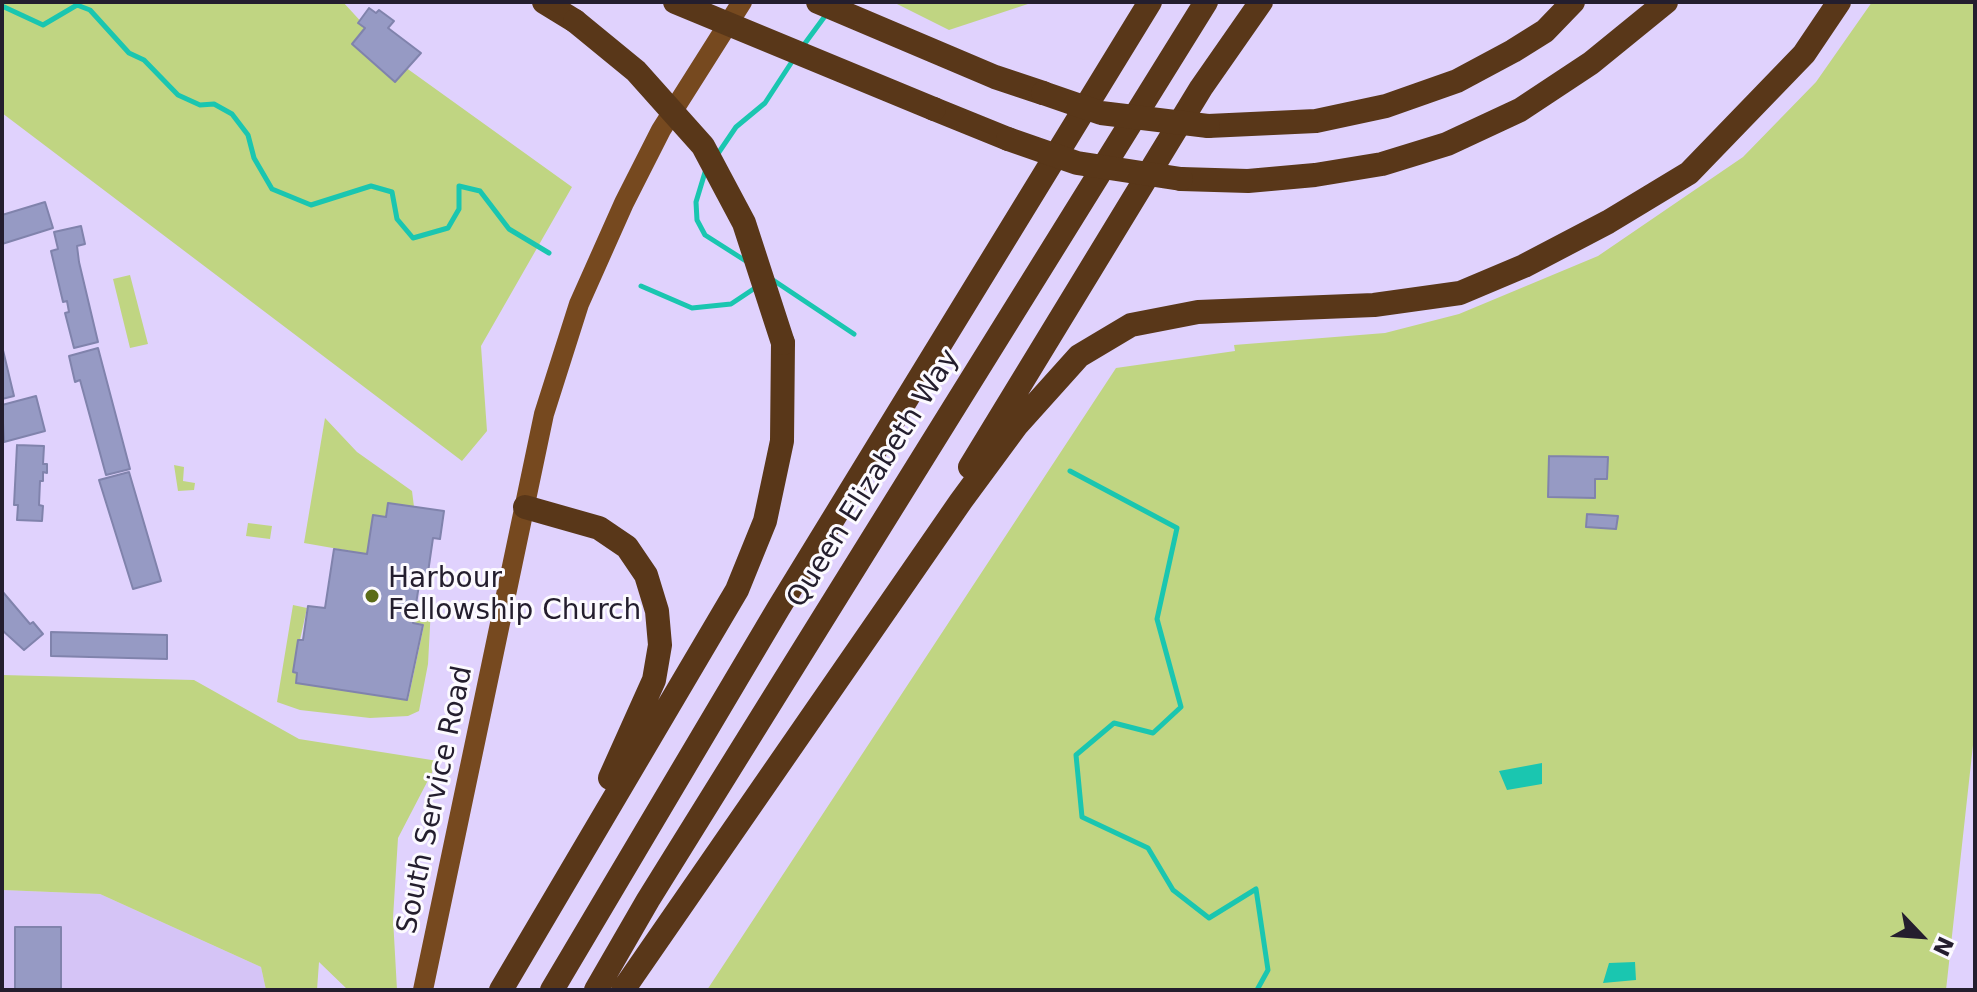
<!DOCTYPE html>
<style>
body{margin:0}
#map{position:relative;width:1977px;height:992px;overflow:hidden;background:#e0d2fd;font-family:"DejaVu Sans",sans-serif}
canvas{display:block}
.frame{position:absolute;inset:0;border:4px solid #241e2e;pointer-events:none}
.north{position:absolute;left:1881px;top:896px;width:80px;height:80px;-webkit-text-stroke:6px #fcfaff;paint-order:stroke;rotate:115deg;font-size:22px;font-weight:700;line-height:32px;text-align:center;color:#241e2e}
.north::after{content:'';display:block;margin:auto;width:28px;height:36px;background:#241e2e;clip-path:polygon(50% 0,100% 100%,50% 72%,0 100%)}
</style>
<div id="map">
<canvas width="1977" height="992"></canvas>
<div class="frame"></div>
<div class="north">N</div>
</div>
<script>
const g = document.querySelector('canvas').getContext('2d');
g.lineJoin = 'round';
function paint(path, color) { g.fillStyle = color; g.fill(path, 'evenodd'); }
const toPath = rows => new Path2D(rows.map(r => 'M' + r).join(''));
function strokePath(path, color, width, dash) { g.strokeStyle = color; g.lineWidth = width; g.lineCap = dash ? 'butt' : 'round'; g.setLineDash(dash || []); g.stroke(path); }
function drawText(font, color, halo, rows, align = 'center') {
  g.font = font + ' "DejaVu Sans",sans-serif'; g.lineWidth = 6; g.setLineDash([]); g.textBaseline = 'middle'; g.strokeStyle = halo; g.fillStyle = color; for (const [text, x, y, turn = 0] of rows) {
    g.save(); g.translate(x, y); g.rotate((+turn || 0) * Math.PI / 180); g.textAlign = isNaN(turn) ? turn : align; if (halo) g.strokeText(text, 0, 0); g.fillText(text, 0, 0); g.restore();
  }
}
paint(toPath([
 [2,890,100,894,261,967,266,990,2,990]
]), '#d5c4f6');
paint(toPath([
 [2,2,343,2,398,62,572,187,481,346,487,431,462,461,2,113],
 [893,2,1034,2,949,30],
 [1872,2,1975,2,1975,727,1946,990,707,990,1116,368,1235,351,1234,345,1385,333,1459,314,1598,256,1743,157,1816,82],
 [130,275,148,344,130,348,113,279],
 [325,418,357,452,412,491,414,507,388,503,385,518,373,516,367,554,304,543],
 [174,465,184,467,183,481,195,483,194,490,178,491],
 [248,523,272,526,270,539,246,536],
 [293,605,307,608,293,672,297,673,296,683,408,700,424,625,413,622,416,605,431,608,428,664,419,711,408,716,370,718,300,710,277,702],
 [2,675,194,680,299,739,438,761,398,838,393,918,397,990,348,990,319,962,317,990,266,990,261,967,100,894,2,890]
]), '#c0d582');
paint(toPath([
 [1542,763,1542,784,1507,790,1499,771],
 [1635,962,1636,980,1603,983,1609,963]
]), '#1ac6b0');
strokePath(toPath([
 [2,6,43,25,77,5,90,10,129,53,144,60,178,95,200,105,214,104,232,114,248,135,254,158,272,189,311,205,371,186,392,192,397,219,413,238,448,228,459,209,459,186,480,191,509,229,549,253],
 [803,46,828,12],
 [717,155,736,127,765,103,795,57],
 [706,169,696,202,697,220,705,235,749,263],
 [773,280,854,334],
 [641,286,692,308,731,304,758,286],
 [1070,471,1177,528,1157,619,1181,707,1153,733,1114,723,1076,755,1082,817,1148,848,1173,890,1209,918,1256,889,1268,970,1257,990]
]), '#1ac6b0', 5);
const building = toPath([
 [369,8,376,13,379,10,394,21,388,28,421,53,395,82,352,44,365,28,358,23,369,8],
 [45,202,53,228,2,244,2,215,45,202],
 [81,226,85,244,77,246,79,262,98,342,74,348,65,313,69,312,67,301,63,302,51,251,58,249,54,232,81,226],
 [2,346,14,396,2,399,2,346],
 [98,348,130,469,106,475,80,380,75,382,69,356,98,348],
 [36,396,45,431,4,442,2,405,36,396],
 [17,445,44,446,43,464,47,464,47,473,43,472,43,481,40,481,39,505,43,506,42,521,17,520,18,505,14,505,17,445],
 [1549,456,1608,457,1607,479,1595,479,1595,498,1548,497,1549,456],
 [129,472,161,581,133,589,99,480,129,472],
 [388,503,444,511,440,539,433,538,426,586,419,585,413,623,423,625,407,700,296,683,297,673,293,672,298,640,303,640,308,606,325,608,334,549,367,554,373,515,386,517,388,503],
 [1587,514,1618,516,1616,529,1586,527,1587,514],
 [2,591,30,624,33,622,43,634,24,650,2,630,2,591],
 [51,632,167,635,167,659,51,656,51,632],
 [15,927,61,927,61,990,15,990,15,927]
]);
paint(building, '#969ac4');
strokePath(building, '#8083ac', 2);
strokePath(toPath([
 [423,990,544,414,579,304,624,203,661,130,742,2]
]), '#76491f', 20);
strokePath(toPath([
 [544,2,575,21],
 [818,2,995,77,1043,93],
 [934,109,1008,139],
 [1208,126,1316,121,1386,106,1457,81,1513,51,1545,31,1573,2],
 [1181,179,1248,181,1315,175,1382,164,1447,144,1520,110,1591,63,1666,2],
 [970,467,1201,88,1261,2],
 [525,507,599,528,627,547,646,575,657,611,660,645,654,680,610,778],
 [501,990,737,590,765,521,782,441,783,343],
 [552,990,778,609,1150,2],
 [596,990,648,900,1206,2],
 [623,990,961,501,1017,425,1079,356,1131,325,1198,312,1374,305,1460,293,1524,266,1608,222,1689,173,1804,54,1839,2]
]), '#593719', 24);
strokePath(toPath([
 [675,2,934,109],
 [575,21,636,71,703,146,744,223,783,343],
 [1043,93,1101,113,1208,126],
 [1008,139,1077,163,1181,179]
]), '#593719', 24);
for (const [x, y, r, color] of [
 [372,596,8,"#5b6c18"]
]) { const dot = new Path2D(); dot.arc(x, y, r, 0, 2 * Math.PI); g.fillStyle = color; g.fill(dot); strokePath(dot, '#fcfaff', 3); }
drawText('28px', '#241e2e', '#fcfaff', [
 ["Queen Elizabeth Way",874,479,-58],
 ["South Service Road",436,800,-78]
]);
drawText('28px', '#241e2e', '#fcfaff', [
 ["Harbour",388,580],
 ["Fellowship Church",388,612]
], 'left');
</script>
